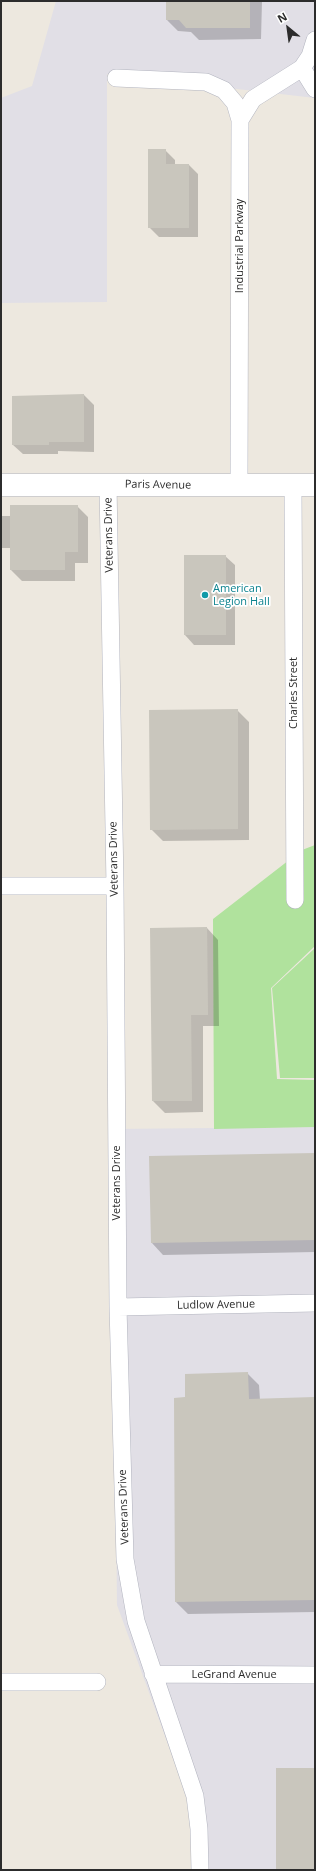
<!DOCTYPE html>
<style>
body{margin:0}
#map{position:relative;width:316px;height:1871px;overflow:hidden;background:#ede8df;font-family:"Open Sans",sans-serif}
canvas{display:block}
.frame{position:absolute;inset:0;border:2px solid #2c2c2c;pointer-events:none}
.north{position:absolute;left:268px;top:8px;width:40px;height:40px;-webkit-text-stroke:3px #fff;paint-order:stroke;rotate:331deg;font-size:11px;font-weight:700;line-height:16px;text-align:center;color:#2c2c2c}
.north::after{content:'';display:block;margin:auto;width:14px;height:18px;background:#2c2c2c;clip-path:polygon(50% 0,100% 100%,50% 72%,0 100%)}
</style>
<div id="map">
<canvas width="316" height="1871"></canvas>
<div class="frame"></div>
<div class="north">N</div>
</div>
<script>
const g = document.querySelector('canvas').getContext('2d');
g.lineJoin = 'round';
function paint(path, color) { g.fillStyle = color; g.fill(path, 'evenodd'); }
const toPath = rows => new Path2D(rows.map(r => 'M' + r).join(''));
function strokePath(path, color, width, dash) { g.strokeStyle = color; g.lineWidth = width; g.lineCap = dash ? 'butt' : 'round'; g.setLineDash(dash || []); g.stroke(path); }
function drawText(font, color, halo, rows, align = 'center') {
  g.font = font + ' "Open Sans",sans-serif'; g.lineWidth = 3.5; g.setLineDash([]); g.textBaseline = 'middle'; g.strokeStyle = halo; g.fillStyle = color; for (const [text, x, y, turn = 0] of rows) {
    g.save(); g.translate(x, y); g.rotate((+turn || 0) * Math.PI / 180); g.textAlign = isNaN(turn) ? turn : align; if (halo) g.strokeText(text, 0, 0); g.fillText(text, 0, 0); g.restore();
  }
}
paint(toPath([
 [56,1,315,1,315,98,107,74,107,302,1,303,1,98,32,86],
 [315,1127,315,1870,199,1870,199,1829,117,1605,112,1129]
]), '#e1dfe6');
paint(toPath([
 [315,845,315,946,271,988,277,1079,315,1080,315,1127,214,1129,213,919,302,850],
 [315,948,315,1078,280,1078,272,988]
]), '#b0e29d');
paint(toPath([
 [167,1,262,1,261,39,199,40,191,32,178,31,167,20],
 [165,150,175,160,175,165,189,165,198,174,198,237,159,237,149,227],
 [84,395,94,405,94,452,58,451,58,454,23,454,13,445,13,397],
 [77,506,88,517,88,563,75,563,75,581,22,581,11,570,11,548,1,548,1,516,11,516],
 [225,556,235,565,235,645,194,645,185,635],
 [237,710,249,722,249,840,163,841,151,829],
 [207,928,218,940,219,1026,203,1026,203,1112,165,1113,153,1101],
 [315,1154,315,1252,163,1255,152,1243,150,1157],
 [247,1373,259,1385,260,1400,315,1398,315,1612,188,1614,176,1602,186,1398]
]), '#0003');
paint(toPath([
 [166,1,250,1,250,28,186,28,179,20,166,20],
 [148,149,166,149,166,164,189,164,189,228,148,228],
 [84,394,84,442,49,442,49,445,12,445,12,396],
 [10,505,78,505,78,552,65,552,65,570,10,570],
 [184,555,226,555,226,635,184,635],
 [238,709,238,829,150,830,149,710],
 [207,927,208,1015,191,1015,192,1101,152,1101,150,928],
 [315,1153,315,1240,151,1243,149,1156],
 [248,1372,249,1399,315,1397,315,1600,175,1602,174,1398,185,1397,185,1374],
 [276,1768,315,1768,315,1870,276,1870]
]), '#c9c6bd');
const street = toPath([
 [302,68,315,89],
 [116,78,206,82,224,90,235,103,240,120],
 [108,484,115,886,118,1307,125,1559,136,1621,195,1796,199,1829,200,1870],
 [293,485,295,900],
 [239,486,240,120,253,99,302,68,310,56,315,40],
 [1,886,115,886],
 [118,1307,315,1303],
 [153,1674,315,1675],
 [1,1682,97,1682]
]);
const secondary = toPath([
 [1,485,315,485]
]);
strokePath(street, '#b2b4bf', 18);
strokePath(secondary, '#b2b4bf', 23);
strokePath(street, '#fff', 17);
strokePath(secondary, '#fff', 22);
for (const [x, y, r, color] of [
 [205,595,4,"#0f9aa8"]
]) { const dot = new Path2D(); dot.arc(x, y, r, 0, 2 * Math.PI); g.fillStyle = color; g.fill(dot); strokePath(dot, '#fff', 1.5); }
drawText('11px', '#2c2c2c', '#fff', [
 ["Industrial Parkway",240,246,-90],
 ["Paris Avenue",158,485,1],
 ["Veterans Drive",109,535,-91],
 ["Charles Street",294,693,-90],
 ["Veterans Drive",114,859,-91],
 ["Veterans Drive",117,1183,-90],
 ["Ludlow Avenue",216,1305,-1],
 ["Veterans Drive",124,1507,-92],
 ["LeGrand Avenue",234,1675]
]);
drawText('11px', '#0d838f', '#fff', [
 ["American",213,589],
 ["Legion Hall",213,602]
], 'left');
</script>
